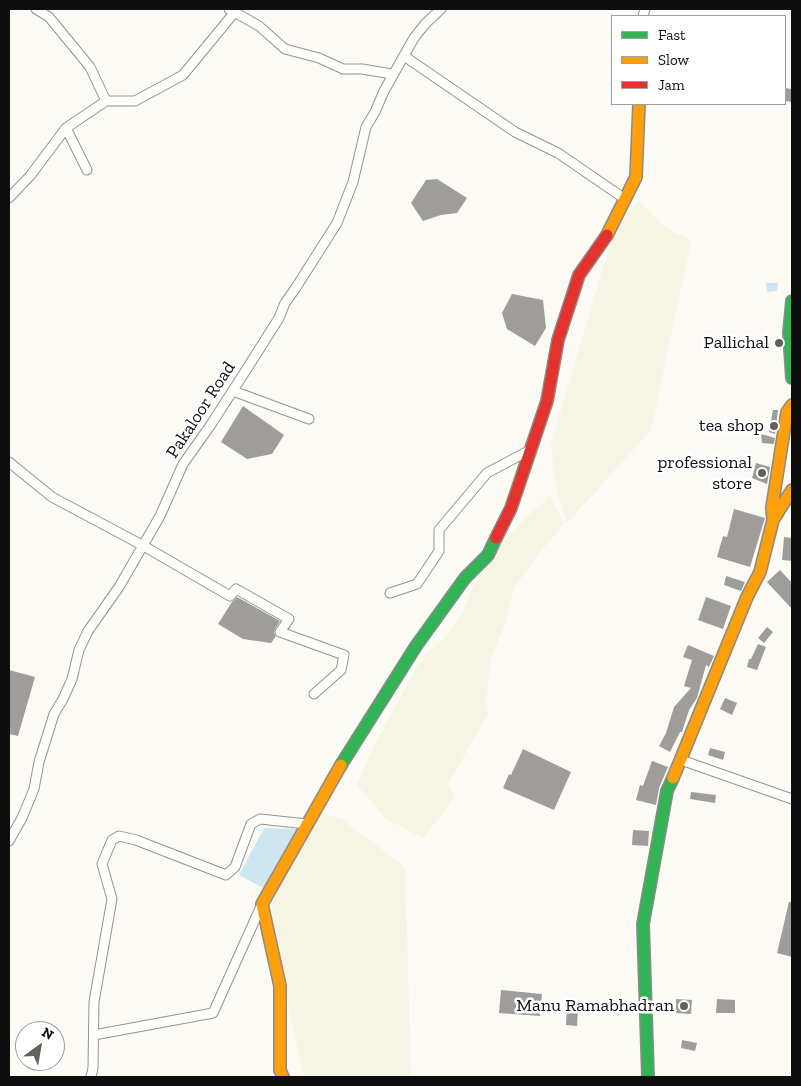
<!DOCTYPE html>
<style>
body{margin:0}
#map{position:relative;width:801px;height:1086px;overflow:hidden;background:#fbfaf4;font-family:"Zilla Slab",serif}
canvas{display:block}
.frame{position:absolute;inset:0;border:10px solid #0e0e0e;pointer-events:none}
.legend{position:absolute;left:611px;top:15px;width:175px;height:90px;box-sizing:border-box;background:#fff;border:1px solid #9f9f9f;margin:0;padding:6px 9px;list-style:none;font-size:15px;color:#0e0e0e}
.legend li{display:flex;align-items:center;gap:10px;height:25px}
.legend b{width:25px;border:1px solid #9f9f9f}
.north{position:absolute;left:15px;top:1021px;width:50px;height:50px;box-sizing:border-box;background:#fff;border:1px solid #9f9f9f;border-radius:50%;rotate:32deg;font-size:14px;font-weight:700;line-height:20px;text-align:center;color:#0e0e0e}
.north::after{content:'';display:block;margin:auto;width:18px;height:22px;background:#61615e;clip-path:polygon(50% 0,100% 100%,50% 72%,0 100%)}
</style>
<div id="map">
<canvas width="801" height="1086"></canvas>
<div class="frame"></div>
<ul class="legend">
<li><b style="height:6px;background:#30b455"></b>Fast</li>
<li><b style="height:6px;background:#ff9f0a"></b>Slow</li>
<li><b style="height:6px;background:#e5322d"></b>Jam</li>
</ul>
<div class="north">N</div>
</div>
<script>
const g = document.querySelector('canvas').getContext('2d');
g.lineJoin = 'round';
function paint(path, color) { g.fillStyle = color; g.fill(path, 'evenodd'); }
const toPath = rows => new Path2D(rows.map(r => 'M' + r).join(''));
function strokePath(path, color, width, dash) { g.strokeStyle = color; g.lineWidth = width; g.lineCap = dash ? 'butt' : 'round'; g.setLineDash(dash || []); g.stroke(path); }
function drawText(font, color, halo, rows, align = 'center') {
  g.font = font + ' "Zilla Slab",serif'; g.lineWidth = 5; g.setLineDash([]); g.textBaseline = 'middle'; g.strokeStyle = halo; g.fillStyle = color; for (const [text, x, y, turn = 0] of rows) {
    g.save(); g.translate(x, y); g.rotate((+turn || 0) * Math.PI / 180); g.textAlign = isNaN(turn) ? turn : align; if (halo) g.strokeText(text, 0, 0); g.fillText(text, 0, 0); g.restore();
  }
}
paint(toPath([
 [639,201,667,229,691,240,651,430,567,523,557,494,551,444,616,225],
 [550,496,564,524,539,553,514,588,505,623,491,659,485,705,488,714,448,784,455,797,423,838,388,820,357,785,374,746,421,659,445,637,461,615,472,589,496,550,530,514],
 [318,813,340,818,405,867,411,1077,304,1077,266,904]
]), '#f6f4e2');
paint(toPath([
 [766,283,778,283,777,291,767,292],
 [264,828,297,829,265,889,239,875]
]), '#cee6f2');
paint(toPath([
 [785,88,792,89,792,102,785,101],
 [437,179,467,198,457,213,441,215,423,221,411,203,426,180],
 [512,294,543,300,546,328,535,346,507,329,502,313],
 [243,406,284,435,272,454,247,459,221,442],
 [773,410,778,410,775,434,769,432],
 [761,434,775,438,774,444,762,443],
 [756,463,770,467,767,484,752,478],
 [734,509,765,518,750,567,717,557,723,536,727,537],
 [784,537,792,538,792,561,782,560],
 [780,570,792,583,792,609,767,582],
 [726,576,745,582,741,591,724,585],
 [237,597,280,621,275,629,274,633,276,636,271,643,243,639,218,624,232,602],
 [706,597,731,606,723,629,698,620],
 [767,627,773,632,764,643,758,638],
 [758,644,766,647,757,670,747,667,749,659,751,659],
 [688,645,714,656,709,667,706,665,697,698,689,710,682,732,680,732,670,752,659,746,666,733,674,707,691,688,684,686,692,660,683,657],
 [9,670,35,677,18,736,9,734],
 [725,698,737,703,732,715,720,709],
 [710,748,725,752,723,760,708,755],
 [523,749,571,772,554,810,503,788,509,774,511,775],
 [652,761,668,767,659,788,656,805,636,800,640,785,643,786],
 [691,792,716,795,715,803,690,799],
 [633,830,649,831,648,846,632,845],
 [789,902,792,902,792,957,777,953],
 [501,990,542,994,540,1016,499,1013],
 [676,999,692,1000,691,1014,676,1013],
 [717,999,735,1000,735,1013,716,1013],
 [567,1007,578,1008,577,1026,566,1025],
 [682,1040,697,1043,695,1051,681,1048]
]), '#9f9d99');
const street = toPath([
 [36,9,49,17,90,67,106,101,66,128,87,170],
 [229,9,259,26,285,49,319,58,343,69,362,69,392,74],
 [643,16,645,9],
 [404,56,515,132,558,153,625,199],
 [106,101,135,101,183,75,234,13],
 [9,198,30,176,66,128],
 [233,391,309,419],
 [9,462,52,497,142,545,230,596,236,589,289,619,280,632,344,655,341,670,314,694],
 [390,593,417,584,439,551,439,530,487,473,530,450],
 [681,760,792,799],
 [9,841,22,818,34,789,39,762,54,714,63,699,72,679,79,650,88,631,119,587,160,516,183,464,210,426,248,367,279,318,285,303,295,289,337,223,353,182,366,127,375,112,384,91,414,38,425,24,441,9],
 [94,1035,213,1013,262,904],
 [91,1077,93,1068,94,1002,112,899,102,864,112,840,119,836,136,840,226,875,235,867,251,824,260,819,307,824]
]);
const fast = toPath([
 [792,301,789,333,792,378],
 [341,765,416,646,465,578,488,555,496,538],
 [648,1077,643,924,667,791,673,778]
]);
const slow = toPath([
 [607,235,636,177,639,104],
 [773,520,792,490],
 [673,778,747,597,760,572,773,520,772,507,787,412,792,405],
 [283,1077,280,1070,280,986,262,904,341,765]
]);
const jam = toPath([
 [496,538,511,508,547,401,558,340,579,275,607,235]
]);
strokePath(street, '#959492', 11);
strokePath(fast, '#8b8b88', 14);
strokePath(slow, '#8b8b88', 14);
strokePath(jam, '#8b8b88', 14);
strokePath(street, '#fefefd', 9);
strokePath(fast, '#30b455', 11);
strokePath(slow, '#ff9f0a', 11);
strokePath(jam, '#e5322d', 11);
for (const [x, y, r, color] of [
 [779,343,5,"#61615e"],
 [774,426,5,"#61615e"],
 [762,473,5,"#61615e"],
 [684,1006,5,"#61615e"]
]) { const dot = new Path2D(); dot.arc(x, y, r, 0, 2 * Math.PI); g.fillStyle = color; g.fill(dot); strokePath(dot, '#fff', 2); }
drawText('18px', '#0e0e0e', '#fff', [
 ["Pallichal",769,343],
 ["tea shop",764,426],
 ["professional",752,463],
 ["store",752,484],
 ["Manu Ramabhadran",674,1006]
], 'right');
drawText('18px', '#0e0e0e', '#fff', [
 ["Pakaloor Road",201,410,-57]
]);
</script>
